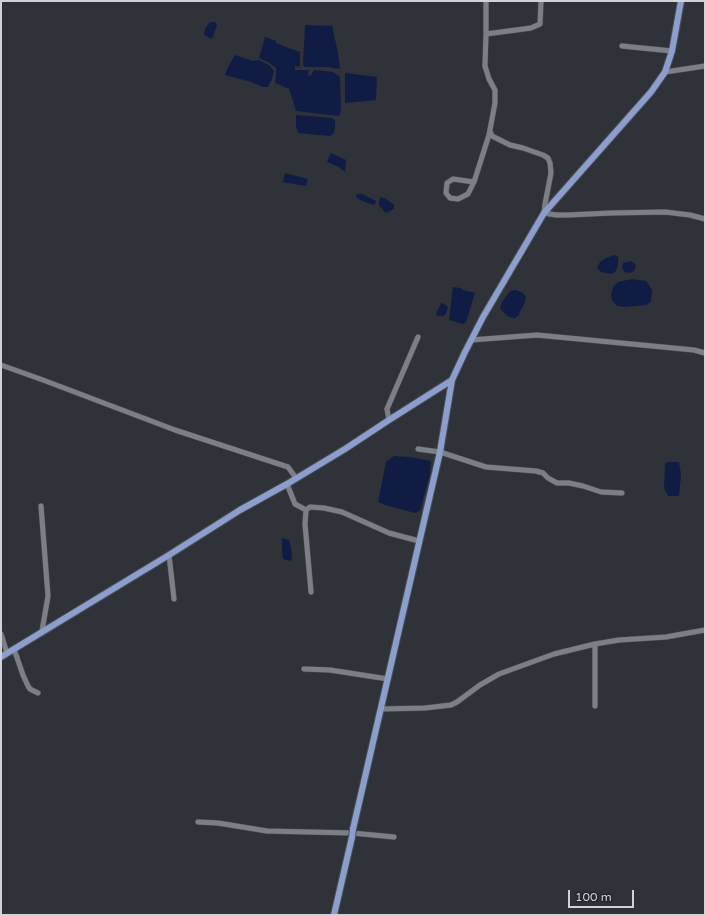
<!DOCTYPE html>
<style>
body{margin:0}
#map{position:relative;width:706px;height:916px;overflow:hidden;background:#2f3238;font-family:"Varela Round",sans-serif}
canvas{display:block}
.frame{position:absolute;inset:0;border:2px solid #d1d2d7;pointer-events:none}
.scale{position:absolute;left:568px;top:890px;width:66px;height:18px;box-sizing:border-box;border:2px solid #d1d2d7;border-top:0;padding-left:5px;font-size:12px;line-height:14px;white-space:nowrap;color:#d1d2d7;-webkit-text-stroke:3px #25282e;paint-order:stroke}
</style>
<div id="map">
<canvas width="706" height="916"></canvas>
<div class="frame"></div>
<div class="scale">100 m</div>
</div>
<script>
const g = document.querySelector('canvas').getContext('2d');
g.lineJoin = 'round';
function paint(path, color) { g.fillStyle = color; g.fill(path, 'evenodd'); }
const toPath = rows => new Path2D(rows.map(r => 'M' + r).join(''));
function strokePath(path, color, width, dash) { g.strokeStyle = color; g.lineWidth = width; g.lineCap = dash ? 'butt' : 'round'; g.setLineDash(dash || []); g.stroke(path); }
paint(toPath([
 [210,22,215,22,217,25,212,39,204,35,205,29],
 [305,25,332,26,338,53,340,69,327,67,305,67,303,65],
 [265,37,276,41,276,43,283,46,300,52,300,67,295,66,295,70,309,70,308,76,311,75,314,70,333,72,340,77,341,104,341,111,339,116,296,111,289,89,275,83,276,77,276,68,268,62,259,58],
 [235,55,253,61,259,60,269,65,274,71,272,79,268,87,263,87,251,82,225,75,227,69],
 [345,73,377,77,376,100,345,103],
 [296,115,332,118,335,121,335,127,334,133,330,136,298,133,296,126],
 [331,153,346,160,345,172,339,167,327,162],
 [285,173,308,179,306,186,283,182],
 [357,194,362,194,376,201,376,203,374,205,362,201,356,197],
 [380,197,386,199,389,201,394,205,394,209,386,213,384,211,379,205],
 [614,255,618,256,618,266,615,272,611,274,601,272,597,268,600,262,606,258],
 [631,261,636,265,634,271,630,273,624,272,622,267,623,263],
 [632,279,646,281,652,290,651,301,647,305,625,307,617,306,612,300,611,295,613,287,618,282],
 [453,287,460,288,466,291,475,293,466,322,463,324,449,320],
 [516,290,523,293,526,297,524,304,518,316,515,318,509,317,503,312,500,308,502,302,510,291],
 [441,303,444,304,448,307,446,314,443,316,437,316,436,314],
 [394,456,410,457,431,461,430,474,420,511,415,513,385,505,378,502,386,462],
 [667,462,679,462,681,475,679,496,668,496,664,488,665,464],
 [282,538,289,540,291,548,292,558,290,561,283,559,282,551]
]), '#101c44');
const minor = toPath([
 [486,34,531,28,540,24,541,1],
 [622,46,672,51],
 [665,72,705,66],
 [490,131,492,136,510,145,523,148,543,155,548,158,550,163,551,173,545,204,544,213,556,215,568,215,611,213,665,212,690,215,705,219],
 [474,182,453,179,447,183,446,193,450,198,458,199,468,194,474,182,489,135,495,103,495,90,489,79,485,66,486,34,486,1],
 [471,340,537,335,694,350,705,353],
 [1,365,43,380,175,430,288,467,296,478],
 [389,420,387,409,418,337],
 [418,449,440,452,486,467,536,471,543,473,548,478,557,483,569,483,583,486,601,492,622,493],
 [287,484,295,504,306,510],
 [41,506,48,596,42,631],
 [169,555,174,599],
 [311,592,305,524,306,510,310,507,324,508,342,512,389,533,419,541],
 [1,634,7,653],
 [595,644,595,706],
 [14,649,23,675,28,686,30,689,38,693],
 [304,669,330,670,388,679],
 [381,709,425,708,451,705,457,702,480,685,499,674,554,654,595,644,619,640,666,637,705,630],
 [198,822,218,823,267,831,352,833,394,837]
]);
const major = toPath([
 [1,657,169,555,240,510,287,484,345,449,389,420,452,380],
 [353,829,440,452,452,380,465,352,483,317,544,213,651,92,665,72,672,51,681,1],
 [334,915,352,837]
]);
strokePath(minor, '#4b4e53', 6);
strokePath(major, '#4b4e53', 8);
strokePath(minor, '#7c7f87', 5);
strokePath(major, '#8c9ece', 6);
const majorBridge = toPath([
 [352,837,353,829]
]);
strokePath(majorBridge, '#4b4e53', 8, []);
strokePath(majorBridge, '#8c9ece', 6);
</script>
